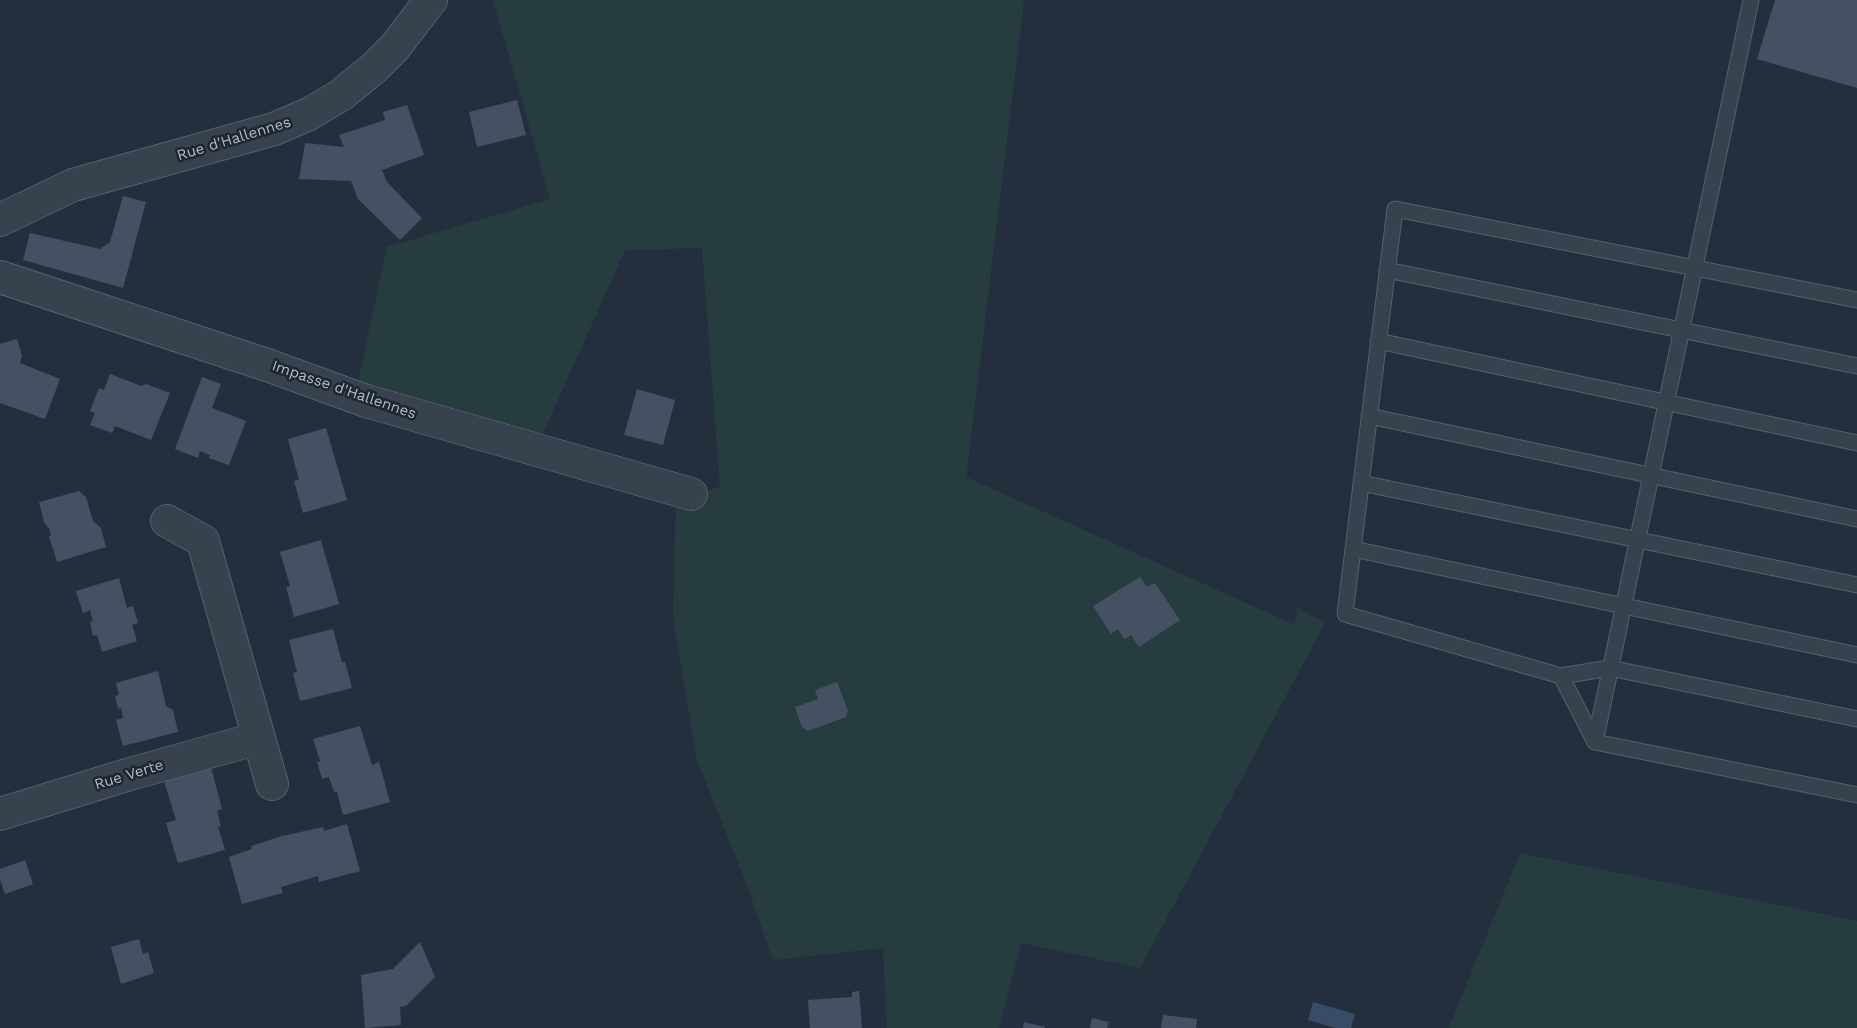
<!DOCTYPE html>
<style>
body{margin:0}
canvas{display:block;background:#242f3e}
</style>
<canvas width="1857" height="1028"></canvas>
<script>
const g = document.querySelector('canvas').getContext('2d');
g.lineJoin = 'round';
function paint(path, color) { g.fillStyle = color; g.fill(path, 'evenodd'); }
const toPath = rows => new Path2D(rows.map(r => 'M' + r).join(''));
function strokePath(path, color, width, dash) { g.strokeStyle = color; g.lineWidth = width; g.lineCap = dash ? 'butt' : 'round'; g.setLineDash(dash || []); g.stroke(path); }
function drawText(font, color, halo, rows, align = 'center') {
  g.font = font + ' "Work Sans",sans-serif'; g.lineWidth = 5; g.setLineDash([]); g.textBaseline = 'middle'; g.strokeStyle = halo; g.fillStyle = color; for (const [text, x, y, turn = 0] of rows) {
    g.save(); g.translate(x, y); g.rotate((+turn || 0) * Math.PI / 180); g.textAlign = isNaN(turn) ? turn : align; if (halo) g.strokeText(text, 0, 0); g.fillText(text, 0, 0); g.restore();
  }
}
paint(toPath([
 [493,0,1024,0,966,477,1295,625,1297,607,1325,623,1140,968,1021,943,999,1028,887,1028,883,948,773,960,746,882,697,760,673,616,676,503,720,486,702,248,625,250,540,440,357,386,387,247,550,199],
 [1520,853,1857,921,1857,1028,1449,1028]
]), '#263c3f');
paint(toPath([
 [1313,1002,1355,1014,1351,1028,1335,1028,1308,1020]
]), '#394c67');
paint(toPath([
 [1775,0,1857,0,1857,88,1757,59],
 [517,100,526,135,477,147,469,112],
 [407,105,424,155,382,170,387,182,422,218,400,240,358,199,351,181,299,179,305,143,344,147,339,135,385,120,383,112],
 [123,196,146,202,123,288,23,260,30,233,100,249,110,242],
 [17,339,22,356,20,363,60,379,45,419,0,403,0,344],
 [110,374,141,386,146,384,170,393,151,440,115,426,112,433,90,425,95,413,90,411,99,388,104,390],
 [202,377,221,384,212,408,246,421,229,465,209,458,210,455,200,451,198,458,175,449],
 [637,389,675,400,663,445,624,435],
 [326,428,347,500,303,513,294,481,299,480,288,439],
 [79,491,86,497,93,521,101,528,106,547,57,562,49,536,51,536,50,530,44,522,39,502],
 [321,540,339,604,294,617,286,587,290,586,280,552],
 [1140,577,1147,587,1155,583,1180,620,1139,647,1131,635,1124,639,1118,629,1111,634,1093,606],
 [119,578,127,608,133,606,138,623,132,625,137,641,102,652,97,635,93,636,90,622,93,621,90,610,83,613,76,591],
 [333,629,342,662,345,662,352,688,300,701,293,673,297,672,289,640],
 [158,671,166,706,173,710,178,732,123,746,116,720,123,718,121,708,118,709,115,696,119,695,116,683],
 [837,682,848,711,846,717,808,731,802,727,795,707,818,699,815,690],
 [360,726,372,765,379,762,390,802,343,815,337,792,334,792,329,777,322,779,317,762,320,761,313,739],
 [211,767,222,809,217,811,221,826,218,827,225,850,178,863,166,823,176,820,164,781],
 [347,824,360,871,319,882,318,876,281,887,283,893,242,904,229,857,252,849,251,846,282,836,323,827,324,831],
 [25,860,33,884,5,894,0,879,0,869],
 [139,939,143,954,148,952,154,973,121,984,111,947],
 [420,942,435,977,406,1006,400,1007,401,1025,365,1028,361,975,393,969],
 [859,991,862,1028,810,1028,808,1000,852,997,852,992],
 [1163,1015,1197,1019,1196,1028,1161,1028],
 [1092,1018,1109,1022,1107,1028,1090,1028],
 [1024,1022,1045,1027,1045,1028,1023,1028]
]), '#455162');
const service = toPath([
 [1751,0,1595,742,1857,795],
 [1387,270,1857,366],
 [1378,341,1857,443],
 [1369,416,1857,519],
 [1361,483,1857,585],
 [1353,549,1857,655],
 [1561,676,1610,668,1857,719],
 [1595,742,1561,676,1345,614,1395,209,1857,300]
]);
const minor = toPath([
 [0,220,73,185,274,129,309,114,341,95,374,68,395,47,431,0],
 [0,277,270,366,366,401,691,494],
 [167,521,203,541,272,784],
 [0,814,130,774,259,738]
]);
strokePath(service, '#565f6c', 17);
strokePath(minor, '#565f6c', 34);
strokePath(service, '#38414e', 15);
strokePath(minor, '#38414e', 32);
drawText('15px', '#b4bcc9', '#1d2633', [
 ["Rue d'Hallennes",234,139,-17],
 ["Impasse d'Hallennes",344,390,19],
 ["Rue Verte",129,775,-17]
]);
</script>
